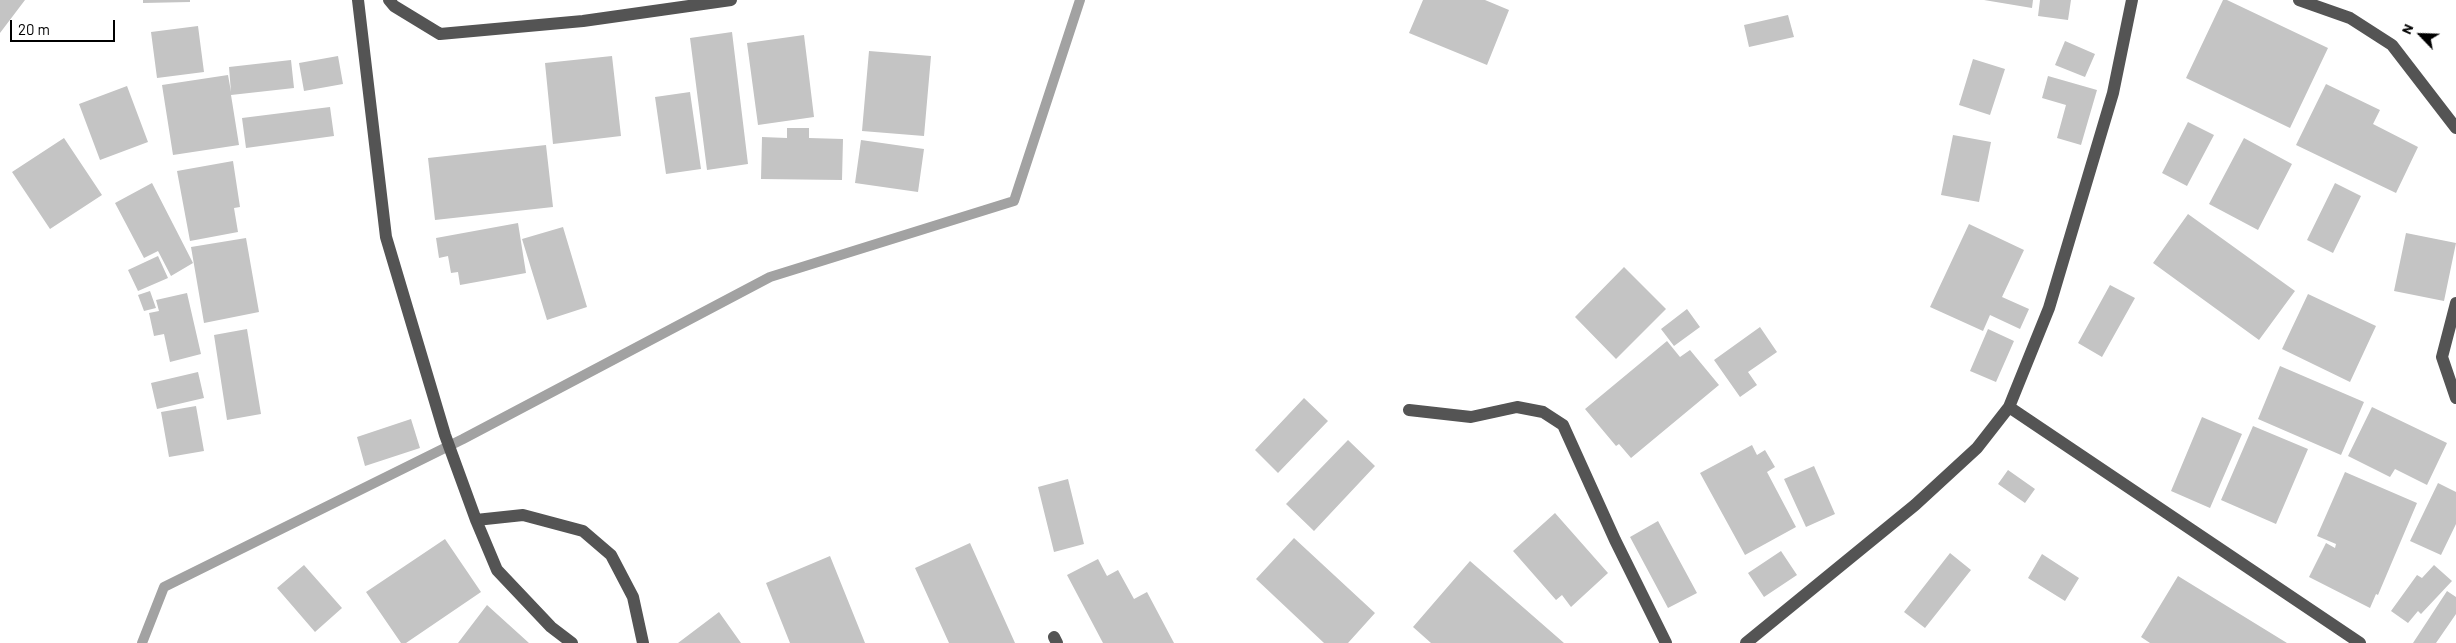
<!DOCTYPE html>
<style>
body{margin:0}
#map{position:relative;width:2456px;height:643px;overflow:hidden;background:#fff;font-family:Barlow,sans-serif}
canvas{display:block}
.north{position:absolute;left:2396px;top:10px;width:50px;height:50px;-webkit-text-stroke:4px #fff;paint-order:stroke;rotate:294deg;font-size:14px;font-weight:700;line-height:20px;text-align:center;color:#000}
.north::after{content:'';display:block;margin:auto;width:18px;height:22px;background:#000;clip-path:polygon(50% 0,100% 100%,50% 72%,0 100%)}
.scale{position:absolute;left:10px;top:20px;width:105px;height:22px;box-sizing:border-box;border:2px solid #000;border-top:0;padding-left:6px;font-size:15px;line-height:18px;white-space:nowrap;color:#000;-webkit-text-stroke:4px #fff;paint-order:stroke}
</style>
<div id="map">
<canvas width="2456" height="643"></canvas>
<div class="north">N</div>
<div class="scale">20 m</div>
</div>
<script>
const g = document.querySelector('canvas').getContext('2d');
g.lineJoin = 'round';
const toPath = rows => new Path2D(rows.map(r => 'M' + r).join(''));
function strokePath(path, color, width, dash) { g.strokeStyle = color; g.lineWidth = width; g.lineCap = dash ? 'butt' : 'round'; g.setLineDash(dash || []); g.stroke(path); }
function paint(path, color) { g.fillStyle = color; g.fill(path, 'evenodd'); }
strokePath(toPath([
 [142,643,164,587,463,439,770,277,1014,201,1080,0]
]), '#a2a2a2', 10);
paint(toPath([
 [0,0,25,0,0,33],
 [143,0,190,0,190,2,143,3],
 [1423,0,1485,0,1509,10,1487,65,1409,33],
 [1984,0,2033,0,2032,8],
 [2040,0,2071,0,2068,20,2038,16],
 [2223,0,2227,0,2328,48,2290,128,2186,78],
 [1788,15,1794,37,1749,47,1744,25],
 [198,26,204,72,157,78,151,32],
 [732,32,748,164,707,170,690,38],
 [804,35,814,117,758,125,747,43],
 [2065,41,2095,54,2085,77,2055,65],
 [869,51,931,56,924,136,862,131],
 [338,56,343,84,304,91,299,63],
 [612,56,621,136,553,144,545,63],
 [1973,59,2005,69,1990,115,1959,105],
 [291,60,294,88,231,95,239,145,173,155,162,85,228,75,231,92,229,67],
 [2048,76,2097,90,2081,145,2057,138,2066,105,2042,98],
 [2326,84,2380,110,2373,124,2418,147,2396,193,2296,145],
 [127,86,148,142,100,160,79,104],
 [690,92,701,169,666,174,655,97],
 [330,107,334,136,246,148,242,118],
 [2188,122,2214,135,2187,186,2162,173],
 [787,128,809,128,809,138,843,139,842,180,761,179,762,137,787,138],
 [1953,135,1991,142,1979,202,1941,195],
 [64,138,102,195,50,229,12,172],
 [2244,138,2292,164,2258,230,2209,204],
 [861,140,924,149,918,192,855,183],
 [546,145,553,207,435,220,428,158],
 [233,161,240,207,234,208,238,232,190,241,177,171],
 [152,183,193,263,171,276,158,251,144,258,115,203],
 [2335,183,2361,196,2333,253,2307,240],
 [2188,214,2295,291,2259,340,2153,263],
 [518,223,526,273,460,285,458,272,451,273,448,256,439,258,436,238],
 [1969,224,2024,250,2002,297,2029,309,2020,329,1990,315,1983,331,1930,307],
 [563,227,587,307,547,320,522,239],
 [2406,233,2456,243,2444,301,2394,291],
 [246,238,259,312,204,323,191,247],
 [158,256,168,278,138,291,128,270],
 [1624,267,1666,309,1616,359,1575,317],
 [2110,285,2135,298,2102,357,2078,343],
 [150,291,156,308,144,311,138,295],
 [187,293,201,354,170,362,164,334,154,336,149,313,159,311,156,300],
 [2308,294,2376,326,2350,382,2282,349],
 [1687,309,1700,327,1674,346,1661,329],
 [1760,327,1777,352,1748,372,1757,385,1740,397,1714,360],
 [247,329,261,414,227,420,214,335],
 [1988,329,2014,341,1996,382,1970,371],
 [1667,341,1680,357,1690,350,1719,385,1631,458,1619,444,1616,446,1585,409],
 [2280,366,2364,402,2341,455,2258,419],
 [198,372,204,398,157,409,151,383],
 [1304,398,1328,421,1278,473,1255,450],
 [196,406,204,451,169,457,161,412],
 [2372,407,2447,443,2427,485,2395,469,2390,477,2348,456],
 [2202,417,2242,434,2210,508,2171,491],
 [411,419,420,448,365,466,357,437],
 [2253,426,2308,449,2276,524,2221,500],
 [1348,440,1375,466,1314,531,1286,504],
 [1752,445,1757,455,1765,450,1775,467,1767,472,1796,527,1745,555,1700,473],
 [1814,466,1835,514,1806,527,1784,479],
 [2008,470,2035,489,2025,503,1998,484],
 [2345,472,2417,503,2378,595,2376,594,2370,608,2309,577,2326,543,2335,548,2336,544,2317,536],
 [1068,479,1084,544,1054,552,1038,487],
 [2438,483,2456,492,2456,524,2441,555,2410,541],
 [1555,513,1608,573,1571,607,1562,595,1556,600,1513,551],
 [1658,521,1697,593,1668,608,1630,537],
 [1294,538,1375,613,1348,643,1324,643,1256,579],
 [445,539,481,592,406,643,401,643,366,592],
 [970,543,1015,643,949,643,915,568],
 [1781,551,1797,575,1764,597,1748,573],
 [1950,553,1971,570,1925,628,1904,612],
 [2042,554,2079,578,2065,601,2028,578],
 [830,556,865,643,790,643,766,583],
 [1098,559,1107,576,1118,570,1134,599,1147,592,1174,643,1103,643,1067,575],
 [1470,561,1564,643,1431,643,1413,627],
 [304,565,342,608,315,632,277,588],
 [2434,565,2452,581,2421,614,2418,611,2408,623,2391,611,2417,575,2422,578],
 [2178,576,2287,643,2150,643,2141,637],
 [2447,591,2456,597,2456,614,2436,643,2413,643],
 [487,605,529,643,458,643],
 [719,612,741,643,678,643]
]), '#c4c4c4');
strokePath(toPath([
 [358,0,386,237,445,435,476,520,497,570,551,627,572,643],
 [389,0,394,6,440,34,583,21,731,0],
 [2299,0,2350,18,2392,45,2456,128],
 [2456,303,2442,357,2456,398],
 [2009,407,2360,643],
 [1409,410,1471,417,1517,407,1543,412,1563,425,1615,540,1666,643],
 [476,520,523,515,583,531,611,555,633,597,643,643],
 [1054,637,1057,643],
 [1746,643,1915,505,1977,448,2009,407,2049,308,2113,93,2132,0]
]), '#545454', 12);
</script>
